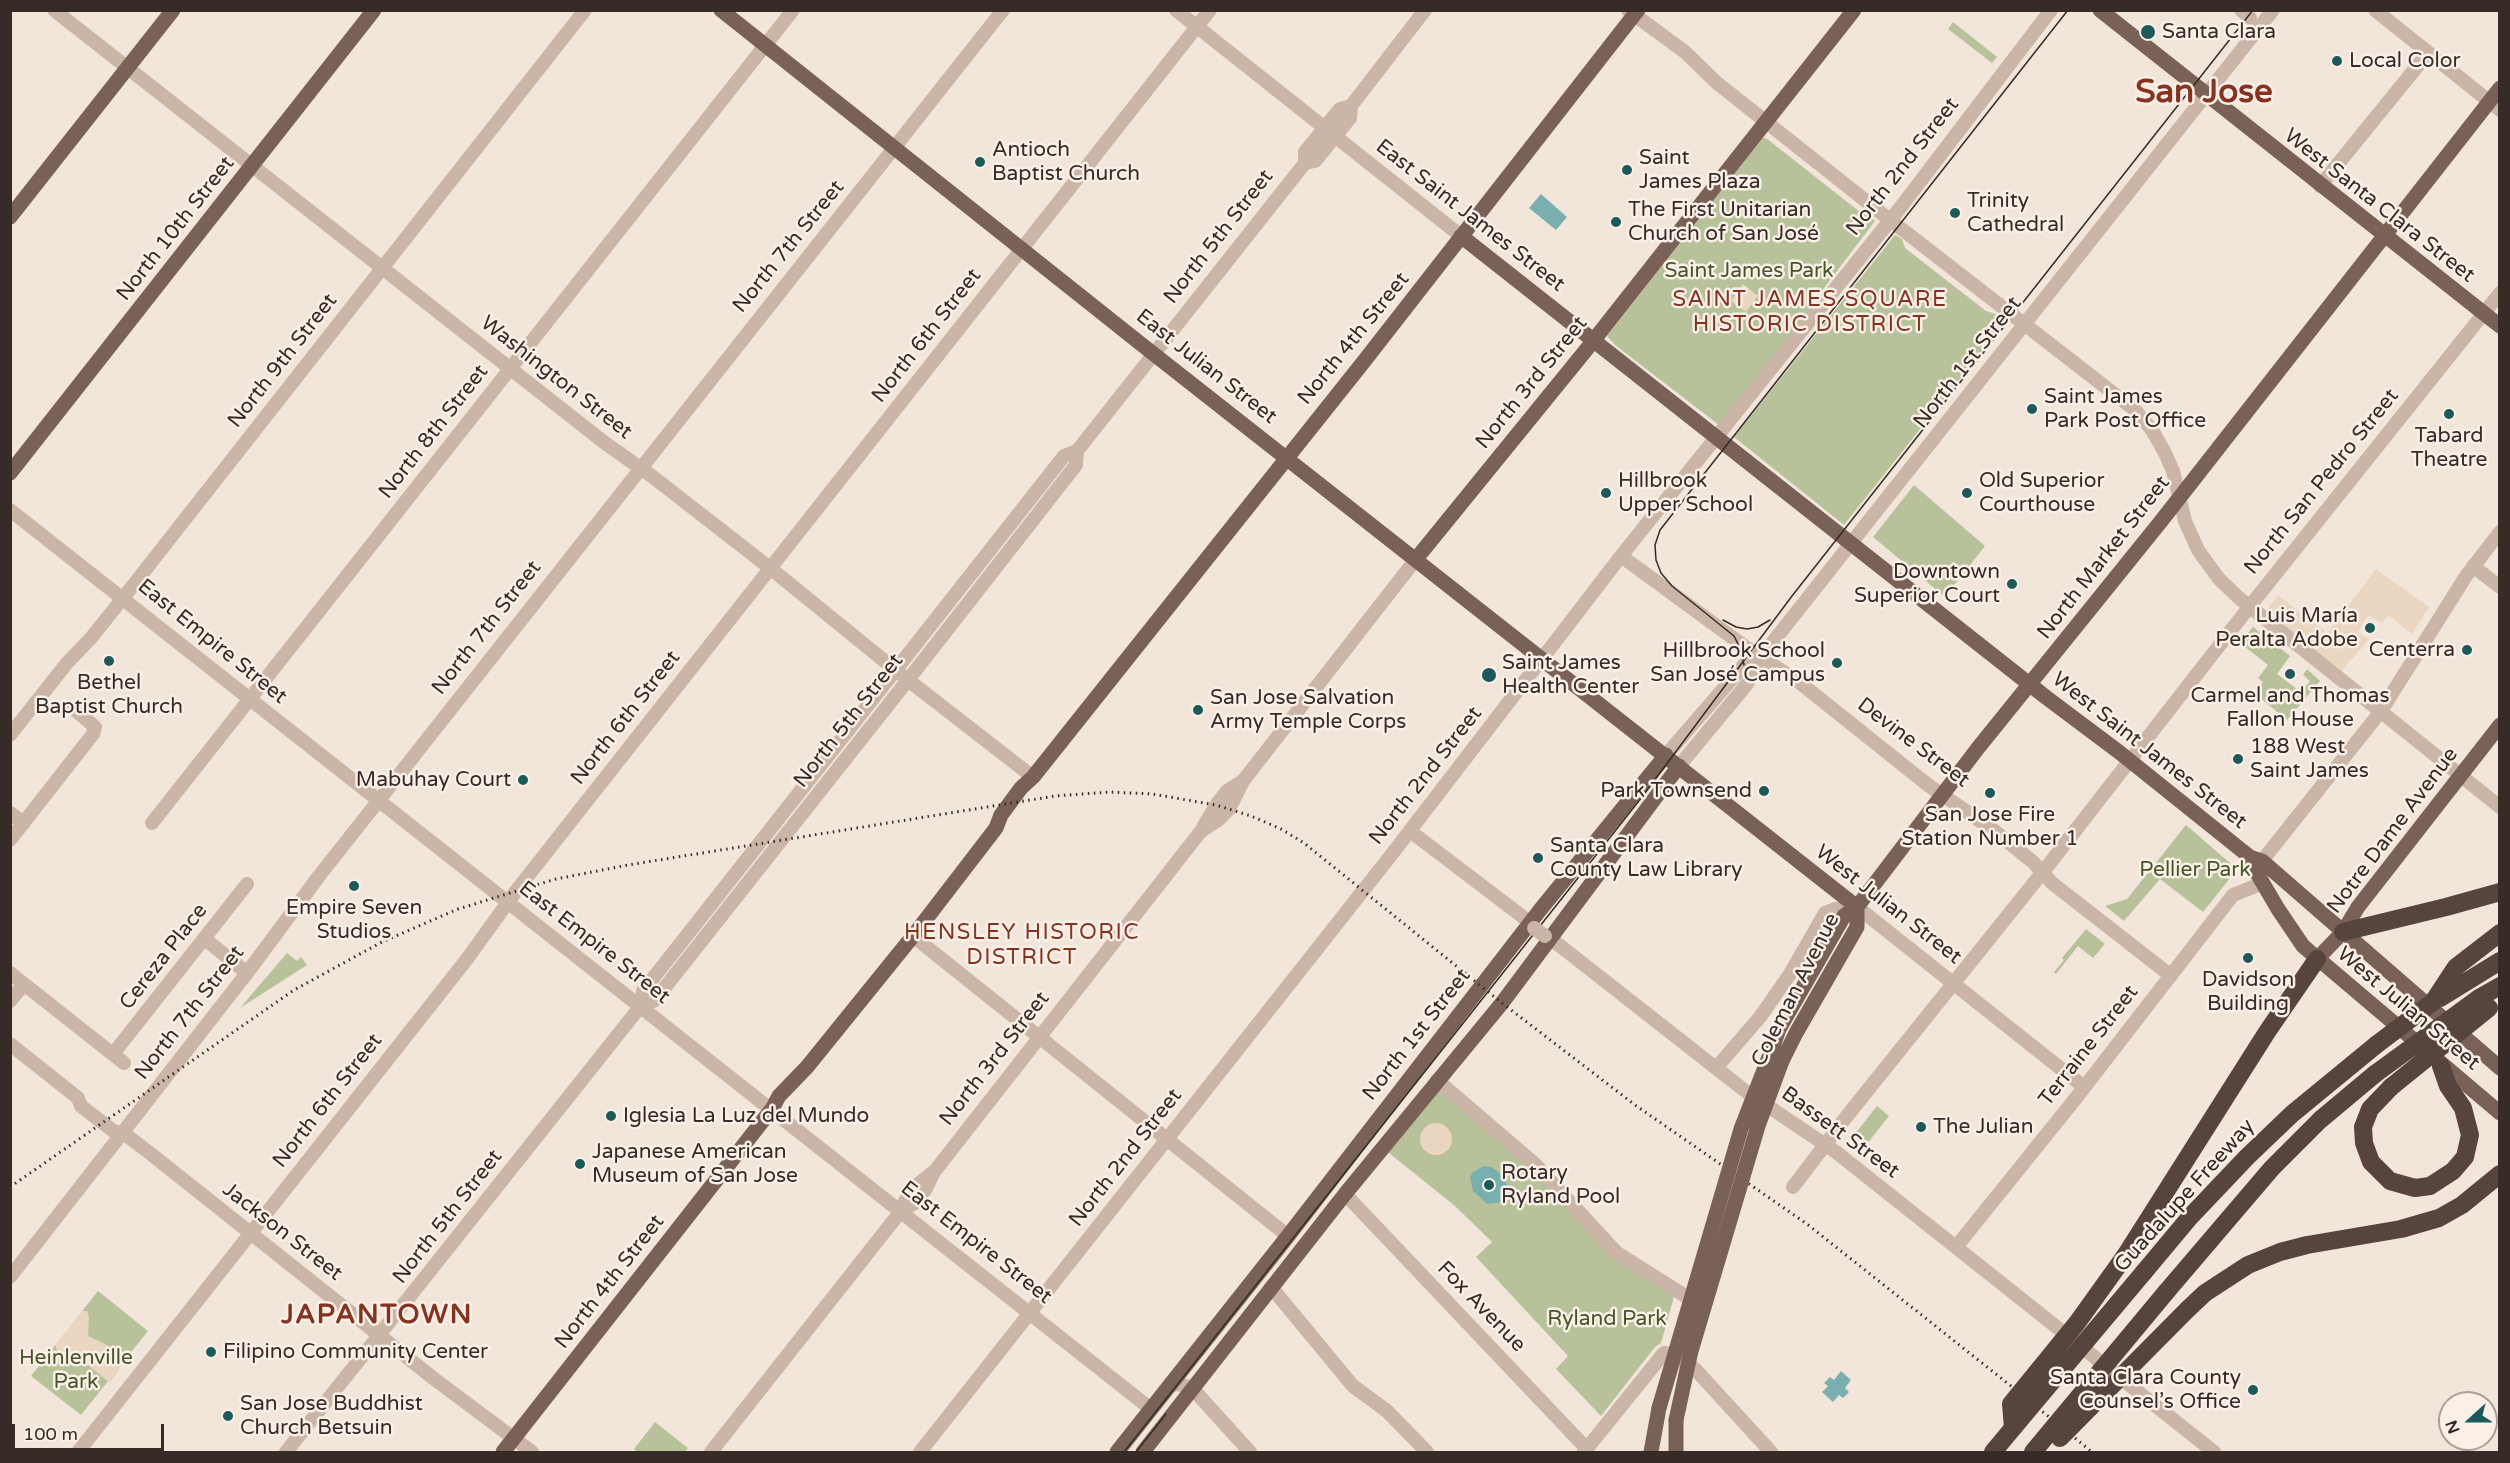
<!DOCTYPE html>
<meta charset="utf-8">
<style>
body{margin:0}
#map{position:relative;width:2510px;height:1463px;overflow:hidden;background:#f2e6db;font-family:"Varela Round",sans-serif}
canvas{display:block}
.frame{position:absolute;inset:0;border:12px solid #372b27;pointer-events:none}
.north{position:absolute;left:2438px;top:1391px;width:60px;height:60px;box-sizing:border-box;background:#faf0e7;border:2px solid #aca19a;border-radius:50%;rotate:249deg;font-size:16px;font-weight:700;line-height:24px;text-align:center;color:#372b27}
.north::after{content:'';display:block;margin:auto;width:21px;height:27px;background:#1c5959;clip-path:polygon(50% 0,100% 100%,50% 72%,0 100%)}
.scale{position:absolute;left:12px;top:1424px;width:152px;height:27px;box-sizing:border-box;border:3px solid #372b27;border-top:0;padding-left:8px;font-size:18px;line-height:21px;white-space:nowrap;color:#372b27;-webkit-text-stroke:4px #faf0e7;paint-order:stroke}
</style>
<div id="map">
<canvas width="2510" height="1463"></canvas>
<div class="frame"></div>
<div class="north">N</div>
<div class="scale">100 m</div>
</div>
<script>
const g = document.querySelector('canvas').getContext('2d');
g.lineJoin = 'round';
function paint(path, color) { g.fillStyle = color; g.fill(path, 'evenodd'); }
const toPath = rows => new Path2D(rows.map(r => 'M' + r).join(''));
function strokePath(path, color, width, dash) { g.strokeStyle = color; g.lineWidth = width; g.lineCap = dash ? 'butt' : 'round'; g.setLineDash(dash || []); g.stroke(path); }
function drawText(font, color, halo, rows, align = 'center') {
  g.font = font + ' "Varela Round",sans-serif'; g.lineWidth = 5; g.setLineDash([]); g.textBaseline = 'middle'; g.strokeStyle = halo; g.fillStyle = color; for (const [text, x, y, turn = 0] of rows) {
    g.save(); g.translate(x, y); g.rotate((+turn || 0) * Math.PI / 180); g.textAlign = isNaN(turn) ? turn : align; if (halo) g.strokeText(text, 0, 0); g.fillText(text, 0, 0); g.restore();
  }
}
paint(toPath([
 [1953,22,1997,57,1992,63,1948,29],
 [1763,138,1766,138,1860,212,1868,213,1875,221,1821,292,1817,302,1719,425,1615,345,1607,336],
 [1895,235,1902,239,1905,248,1986,311,1996,314,2005,322,1844,525,1734,437],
 [1914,485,1985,546,1945,597,1873,537],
 [2253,627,2290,656,2277,674,2301,692,2310,681,2303,675,2307,669,2320,681,2287,720,2254,693,2263,682,2258,678,2268,665,2240,643],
 [2186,825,2230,863,2235,872,2203,912,2160,879,2124,921,2105,906,2127,899],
 [2086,929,2105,944,2093,958,2078,946,2056,974,2054,972,2064,960,2062,958],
 [287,953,297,961,301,957,307,965,240,1008],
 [1432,1082,1510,1146,1618,1261,1675,1293,1661,1343,1655,1347,1601,1416,1556,1369,1568,1356,1476,1257,1492,1242,1455,1206,1379,1145],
 [1877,1106,1889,1116,1859,1154,1847,1144],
 [98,1291,148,1331,81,1415,31,1376],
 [655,1422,688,1448,685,1452,638,1452,634,1449]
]), '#b7c29a');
paint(toPath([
 [1743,284,1758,296,1746,312,1731,301],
 [2376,569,2429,607,2412,634,2388,615,2382,623,2368,615,2358,632,2369,639,2341,672,2266,611,2278,595,2327,633],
 '1420 1139a16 16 0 1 1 32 0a16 16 0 1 1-32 0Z',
 [82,1311,87,1311,89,1317,88,1336,109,1346,108,1359,120,1369,110,1383,78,1357,68,1359,58,1354,55,1345]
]), '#ebd6c1');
paint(toPath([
 [1541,194,1567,217,1556,230,1529,208],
 [1484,1166,1492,1167,1504,1177,1509,1190,1509,1196,1504,1202,1487,1204,1473,1191,1470,1177,1473,1172],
 [1841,1371,1851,1380,1845,1388,1849,1392,1843,1398,1839,1395,1833,1402,1822,1392,1828,1386,1824,1383,1830,1377,1834,1380]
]), '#79b0af');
strokePath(toPath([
 [54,10,605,443,653,477,770,568,908,680,1033,777],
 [1176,10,1461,236],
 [1628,10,1685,52,1717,83,1890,220,2135,410,2152,430,2165,453,2173,471,2185,521,2198,550,2219,579,2239,598,2500,807],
 [2241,10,2250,18],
 [2375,10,2500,110],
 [1305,163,1315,161,1350,118,1351,106],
 [2320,186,2428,53],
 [10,510,1151,1409],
 [1621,556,1744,646,1799,682,1928,785,1992,829,2033,862,2052,883,2170,975],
 [2473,566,2500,587],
 [10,735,67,663,91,638,131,588,585,10],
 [1666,755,1744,665,1749,659,1761,657],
 [1679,766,1747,684,1761,657,2273,10],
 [10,813,24,823],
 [152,823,793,10],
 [1201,831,1218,820,1229,809,1243,781,1416,559],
 [1410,831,1523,917,1534,928],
 [10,840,93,734,95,727,73,708],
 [2262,861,2381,711,2466,576,2500,532],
 [913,936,1288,1236],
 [1545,936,1559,945,1744,1090,1836,1152,2214,1452],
 [205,939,247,973],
 [10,973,124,1063],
 [10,1001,24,984],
 [641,1006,655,1000,908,680,1076,465,1077,451],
 [10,1044,78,1098,81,1106,103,1123,116,1133,122,1132,151,1154,433,1378,532,1452],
 [113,1054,247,884],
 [1716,1068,1760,1017,1790,974,1825,913,1835,909,1857,907,2084,1087],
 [1437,1080,1535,1164,1617,1253,1698,1304],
 [1793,1187,1847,1116,2050,863,2250,606,2500,293],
 [1345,1194,1587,1449],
 [901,1211,915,1203,925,1190,934,1172,1201,831,1216,805,1227,791,1243,781],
 [1956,1247,2076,1098,2233,895,2263,883],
 [10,1277,247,973,319,876,1003,10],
 [1271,1287,1353,1386,1387,1411,1427,1452],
 [1171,1385,1179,1384,1192,1388,1250,1452],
 [78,1452,467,959,516,891,1210,10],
 [286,1452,632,1017,641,1006,643,991,1064,456,1077,451,1305,163,1305,152,1340,109,1351,106,1425,10],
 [711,1452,901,1211,907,1197,916,1186,932,1173],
 [920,1452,1392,854,1621,556,1900,208,2051,10],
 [1584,1452,1664,1353,1673,1354,1695,1369,1771,1452]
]), '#cbb5a6', 14);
strokePath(toPath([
 [721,10,1141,344,1857,907],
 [2100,10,2500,326],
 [10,217,173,10],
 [1461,236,2047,698,2119,752,2250,857,2262,861,2500,1068],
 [10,473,374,10],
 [1416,559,1586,350,1854,10],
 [2250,857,2251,863,2278,909,2303,946,2500,1113],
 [2317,959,2343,932,2358,907,2500,725],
 [1771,1052,1779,1029,1844,916,1857,907,1978,748,2162,520,2500,88],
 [1782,1061,1796,1033,1857,927,1857,907],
 [503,1452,772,1109,779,1096,807,1067,913,936,996,828,1001,815,1021,788,1033,777,1365,360,1638,10],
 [1117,1452,1288,1236,1540,910,1666,755],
 [1143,1452,1345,1194,1502,1003,1679,766],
 [1651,1452,1659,1408],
 [1676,1452,1676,1420]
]), '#796158', 15);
strokePath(toPath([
 [2343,932,2446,907,2500,892],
 [2440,998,2500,961],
 [2479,998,2500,986],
 [2433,1002,2456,967,2500,933],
 [2391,1087,2370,1109,2363,1127,2364,1143,2371,1162,2390,1181,2415,1188,2430,1186,2453,1171,2465,1157,2470,1135,2463,1108,2448,1086,2441,1066],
 [2125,1256,2267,1032,2317,959],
 [2144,1272,2190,1217,2247,1157,2292,1114,2376,1045],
 [2167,1291,2272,1168,2320,1120,2375,1074],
 [2188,1309,2205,1293,2248,1265,2280,1252,2307,1245,2401,1229,2439,1218,2462,1205,2500,1174],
 [1993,1452,2013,1428]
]), '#58443e', 18);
strokePath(toPath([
 [1723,620,1736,627,1747,629,1758,627,1770,620],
 [1744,665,1741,650,1734,636,1672,586,1661,573,1656,560,1655,545,1660,530,2068,10],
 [1124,1452,1642,797,1792,596,2253,10],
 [1136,1452,1166,1414]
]), '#372b27', 1.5);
strokePath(toPath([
 [10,1187,294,990,382,942,458,909,556,879,628,865,1055,796,1110,792,1152,794,1216,805,1251,816,1281,829,1304,843,1502,1003,1635,1105,1807,1224,2011,1386,2092,1452]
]), '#372b27', 3, [1.5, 4.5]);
strokePath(toPath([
 [1534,928,1545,936]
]), '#cbb5a6', 14);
strokePath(toPath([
 [1659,1408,1741,1129,1771,1052],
 [1676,1420,1691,1351,1758,1126,1782,1061]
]), '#796158', 15);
strokePath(toPath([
 [2376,1045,2433,1002],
 [2375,1074,2479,998],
 [2391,1087,2489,1008],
 [2013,1428,2011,1404,2077,1323,2125,1256],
 [2013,1428,2144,1272],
 [2060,1438,2188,1309],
 [2033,1452,2167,1291]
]), '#58443e', 18);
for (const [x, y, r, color] of [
 [2148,32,8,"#1c5959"],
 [2337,61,6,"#1c5959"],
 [980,162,6,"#1c5959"],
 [1627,170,6,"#1c5959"],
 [1955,213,6,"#1c5959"],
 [1616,222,6,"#1c5959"],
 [2032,409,6,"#1c5959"],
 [2449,414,6,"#1c5959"],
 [1606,493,6,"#1c5959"],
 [1967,493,6,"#1c5959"],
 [2012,584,6,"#1c5959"],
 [2370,628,6,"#1c5959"],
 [2467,650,6,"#1c5959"],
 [109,661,6,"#1c5959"],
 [1837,663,6,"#1c5959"],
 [2290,674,6,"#1c5959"],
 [1489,675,8,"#1c5959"],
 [1198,710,6,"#1c5959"],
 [2238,759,6,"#1c5959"],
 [523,780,6,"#1c5959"],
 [1764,791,6,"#1c5959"],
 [1990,793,6,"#1c5959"],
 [1538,858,6,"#1c5959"],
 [354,886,6,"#1c5959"],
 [2248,958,6,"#1c5959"],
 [611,1116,6,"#1c5959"],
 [1921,1127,6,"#1c5959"],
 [580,1164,6,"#1c5959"],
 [1489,1185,6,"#1c5959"],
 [211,1352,6,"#1c5959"],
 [2253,1390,6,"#1c5959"],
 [228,1416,6,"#1c5959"]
]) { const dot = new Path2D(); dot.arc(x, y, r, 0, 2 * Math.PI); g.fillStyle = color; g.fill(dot); strokePath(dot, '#faf0e7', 2); }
drawText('21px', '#372b27', '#faf0e7', [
 ["Santa Clara",2162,32],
 ["Local Color",2349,61],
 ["Antioch",992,150],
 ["Baptist Church",992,174],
 ["Saint",1639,158],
 ["James Plaza",1639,182],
 ["Trinity",1967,201],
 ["Cathedral",1967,225],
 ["The First Unitarian",1628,210],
 ["Church of San José",1628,234],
 ["Saint James",2044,397],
 ["Park Post Office",2044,421],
 ["Tabard",2449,436,"center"],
 ["Theatre",2449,460,"center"],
 ["Hillbrook",1618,481],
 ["Upper School",1618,505],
 ["Old Superior",1979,481],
 ["Courthouse",1979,505],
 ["Downtown",2000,572,"right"],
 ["Superior Court",2000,596,"right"],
 ["Luis María",2358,616,"right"],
 ["Peralta Adobe",2358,640,"right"],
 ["Centerra",2455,650,"right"],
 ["Hillbrook School",1825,651,"right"],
 ["San José Campus",1825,675,"right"],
 ["Saint James",1502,663],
 ["Health Center",1502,687],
 ["Bethel",109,683,"center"],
 ["Baptist Church",109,707,"center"],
 ["Carmel and Thomas",2290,696,"center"],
 ["Fallon House",2290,720,"center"],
 ["San Jose Salvation",1210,698],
 ["Army Temple Corps",1210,722],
 ["188 West",2250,747],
 ["Saint James",2250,771],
 ["Mabuhay Court",511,780,"right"],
 ["Park Townsend",1752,791,"right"],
 ["San Jose Fire",1990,815,"center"],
 ["Station Number 1",1990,839,"center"],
 ["Santa Clara",1550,846],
 ["County Law Library",1550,870],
 ["Empire Seven",354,908,"center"],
 ["Studios",354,932,"center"],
 ["Davidson",2248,980,"center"],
 ["Building",2248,1004,"center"],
 ["Iglesia La Luz del Mundo",623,1116],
 ["The Julian",1933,1127],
 ["Japanese American",592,1152],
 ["Museum of San Jose",592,1176],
 ["Rotary",1501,1173],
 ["Ryland Pool",1501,1197],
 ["Filipino Community Center",223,1352],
 ["Santa Clara County",2241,1378,"right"],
 ["Counsel’s Office",2241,1402,"right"],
 ["San Jose Buddhist",240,1404],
 ["Church Betsuin",240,1428]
], 'left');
drawText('21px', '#372b27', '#faf0e7', [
 ["North 2nd Street",1903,167,-52],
 ["West Santa Clara Street",2379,206,38],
 ["East Saint James Street",1470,216,38],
 ["North 10th Street",176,229,-52],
 ["North 5th Street",1219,237,-52],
 ["North 7th Street",789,247,-51],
 ["North 6th Street",927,336,-52],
 ["North 4th Street",1354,339,-51],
 ["North 9th Street",283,361,-52],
 ["North 1st Street",1968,363,-52],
 ["East Julian Street",1206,367,38],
 ["Washington Street",556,378,38],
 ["North 3rd Street",1532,383,-51],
 ["North 8th Street",434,432,-52],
 ["North San Pedro Street",2322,482,-51],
 ["North Market Street",2104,558,-52],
 ["North 7th Street",487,628,-52],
 ["East Empire Street",212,642,39],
 ["North 6th Street",626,718,-52],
 ["North 5th Street",849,721,-52],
 ["Devine Street",1913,743,37],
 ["West Saint James Street",2149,751,38],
 ["North 2nd Street",1426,776,-52],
 ["Notre Dame Avenue",2393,831,-53],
 ["West Julian Street",1888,905,38],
 ["East Empire Street",594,943,38],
 ["Cereza Place",164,957,-52],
 ["Coleman Avenue",1796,990,-63],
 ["West Julian Street",2408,1009,40],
 ["North 7th Street",190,1013,-52],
 ["North 1st Street",1417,1035,-52],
 ["Terraine Street",2089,1046,-52],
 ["North 3rd Street",995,1059,-52],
 ["North 6th Street",328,1101,-52],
 ["Bassett Street",1840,1133,36],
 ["North 2nd Street",1126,1158,-52],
 ["Guadalupe Freeway",2185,1196,-48],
 ["North 5th Street",448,1217,-52],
 ["Jackson Street",282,1232,38],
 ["East Empire Street",976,1243,38],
 ["North 4th Street",610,1282,-52],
 ["Fox Avenue",1481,1307,46]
]);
drawText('21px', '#48552b', '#faf0e7', [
 ["Saint James Park",1749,271],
 ["Pellier Park",2195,870],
 ["Ryland Park",1607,1319],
 ["Heinlenville",76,1358],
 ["Park",76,1382]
]);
g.letterSpacing = '1.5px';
drawText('22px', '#87311f', '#faf0e7', [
 ["SAINT JAMES SQUARE",1810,300],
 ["HISTORIC DISTRICT",1810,325],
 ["HENSLEY HISTORIC",1022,933],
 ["DISTRICT",1022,958]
]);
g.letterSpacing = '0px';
g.letterSpacing = '1.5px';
drawText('bold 27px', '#87311f', '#faf0e7', [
 ["JAPANTOWN",377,1316]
]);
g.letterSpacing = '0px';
drawText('bold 33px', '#87311f', '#faf0e7', [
 ["San Jose",2204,93]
]);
</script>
